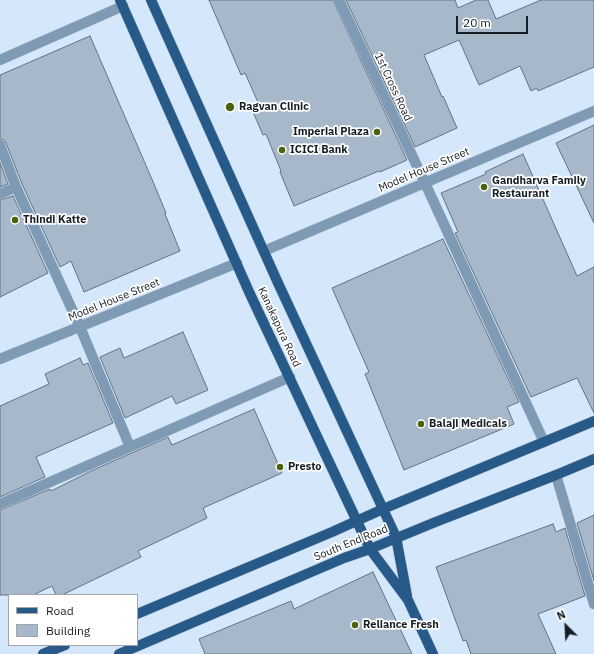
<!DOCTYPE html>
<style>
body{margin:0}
#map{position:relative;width:594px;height:654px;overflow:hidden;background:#d5e7fa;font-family:"IBM Plex Sans",sans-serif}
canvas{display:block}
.legend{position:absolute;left:8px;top:594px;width:130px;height:52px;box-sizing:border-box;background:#fff;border:1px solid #a2a5a7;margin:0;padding:5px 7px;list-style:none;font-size:12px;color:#161d23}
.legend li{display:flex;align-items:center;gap:8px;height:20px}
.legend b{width:20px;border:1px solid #a2a5a7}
.north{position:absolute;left:546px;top:606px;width:40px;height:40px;-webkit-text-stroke:3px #fff;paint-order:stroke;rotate:336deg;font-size:11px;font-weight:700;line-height:16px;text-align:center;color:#161d23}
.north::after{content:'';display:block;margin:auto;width:14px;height:18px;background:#161d23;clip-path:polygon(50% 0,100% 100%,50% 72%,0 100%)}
.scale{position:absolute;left:456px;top:16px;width:72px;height:18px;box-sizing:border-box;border:2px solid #161d23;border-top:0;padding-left:5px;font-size:12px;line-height:14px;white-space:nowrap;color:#161d23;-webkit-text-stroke:3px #fff;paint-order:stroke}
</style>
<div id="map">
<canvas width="594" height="654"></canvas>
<ul class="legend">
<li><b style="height:5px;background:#275a88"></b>Road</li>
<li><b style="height:11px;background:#a7b8ca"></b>Building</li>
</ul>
<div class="north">N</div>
<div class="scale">20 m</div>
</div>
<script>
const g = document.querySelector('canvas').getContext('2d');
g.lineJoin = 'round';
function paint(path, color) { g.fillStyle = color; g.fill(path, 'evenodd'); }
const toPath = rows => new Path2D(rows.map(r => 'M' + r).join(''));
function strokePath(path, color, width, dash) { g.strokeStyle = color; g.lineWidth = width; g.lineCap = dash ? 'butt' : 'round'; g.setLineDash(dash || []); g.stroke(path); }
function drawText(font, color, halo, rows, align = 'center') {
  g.font = font + ' "IBM Plex Sans",sans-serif'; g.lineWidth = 3.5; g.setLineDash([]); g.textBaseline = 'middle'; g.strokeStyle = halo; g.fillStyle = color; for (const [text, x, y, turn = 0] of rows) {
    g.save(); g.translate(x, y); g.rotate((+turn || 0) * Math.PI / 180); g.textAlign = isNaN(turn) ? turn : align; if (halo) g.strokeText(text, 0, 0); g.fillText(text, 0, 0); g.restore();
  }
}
const building = toPath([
 [209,0,333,0,407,160,380,172,379,171,294,206,280,172,281,171,266,134,263,135,253,112,261,109,245,73,241,75,209,0],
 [346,0,455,0,458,8,476,0,488,0,496,19,541,0,594,0,594,67,538,91,537,88,531,91,520,66,479,85,459,40,424,55,442,97,443,96,457,128,415,147,346,0],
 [90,36,154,184,166,213,165,214,180,251,84,292,71,261,60,267,22,184,6,143,4,140,0,139,0,75,90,36],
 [594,125,594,223,556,143,594,125],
 [523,154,577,276,594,267,594,413,577,378,531,397,455,233,458,232,441,193,486,174,485,172,523,154],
 [0,163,8,184,0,187,0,163],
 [13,196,48,273,0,297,0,200,13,196],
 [443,239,519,402,507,407,514,424,404,470,365,374,369,372,332,288,443,239],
 [183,332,208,390,176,404,172,396,125,418,100,357,120,348,124,358,183,332],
 [80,358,83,365,88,363,113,423,36,457,45,477,0,497,0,406,49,384,45,374,80,358],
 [254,409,282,473,203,508,207,518,138,551,141,557,62,595,56,595,52,586,33,595,0,595,0,510,50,489,51,491,91,471,168,437,172,445,254,409],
 [594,515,594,581,577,523,594,515],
 [553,524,556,532,565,528,585,596,538,614,556,654,471,654,466,640,463,641,436,567,553,524],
 [373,572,412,654,205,654,199,639,291,601,294,609,373,572]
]);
paint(building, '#a7b8ca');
strokePath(building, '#627383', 1);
const minor = toPath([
 [339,0,425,183,544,442],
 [0,60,123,6],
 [0,145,16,187,80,327,130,447],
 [0,194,16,187],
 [264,251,594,111],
 [0,359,237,263],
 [556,475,594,604],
 [0,504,290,377]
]);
const major = toPath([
 [120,0,250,294,370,549,408,600,433,654],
 [151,0,278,283,396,537,407,596],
 [137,614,332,532,383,509,594,421],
 [43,654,65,645],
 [119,654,344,558,370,549,433,523,556,475,594,459]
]);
strokePath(minor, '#b3c3d3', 11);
strokePath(major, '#b3c3d3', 11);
strokePath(minor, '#7f9ab4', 10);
strokePath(major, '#275a88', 10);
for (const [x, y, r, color] of [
 [230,107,5,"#4c620d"],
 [377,132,4,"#4c620d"],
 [282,150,4,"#4c620d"],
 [484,187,4,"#4c620d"],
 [15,220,4,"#4c620d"],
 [421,424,4,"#4c620d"],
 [280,467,4,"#4c620d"],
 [355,625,4,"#4c620d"]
]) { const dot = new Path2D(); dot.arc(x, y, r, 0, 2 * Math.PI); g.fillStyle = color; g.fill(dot); strokePath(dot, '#fff', 1.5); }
drawText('11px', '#161d23', '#fff', [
 ["1st Cross Road",393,87,65],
 ["Model House Street",424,170,-23],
 ["Model House Street",114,300,-22],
 ["Kanakapura Road",279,327,65],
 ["South End Road",351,543,-22]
]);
drawText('bold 11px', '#161d23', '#fff', [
 ["Ragvan Clinic",239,107],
 ["Imperial Plaza",369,132,"right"],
 ["ICICI Bank",290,150],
 ["Gandharva Family",492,181],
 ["Restaurant",492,194],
 ["Thindi Katte",23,220],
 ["Balaji Medicals",429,424],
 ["Presto",288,467],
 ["Reliance Fresh",363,625]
], 'left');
</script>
